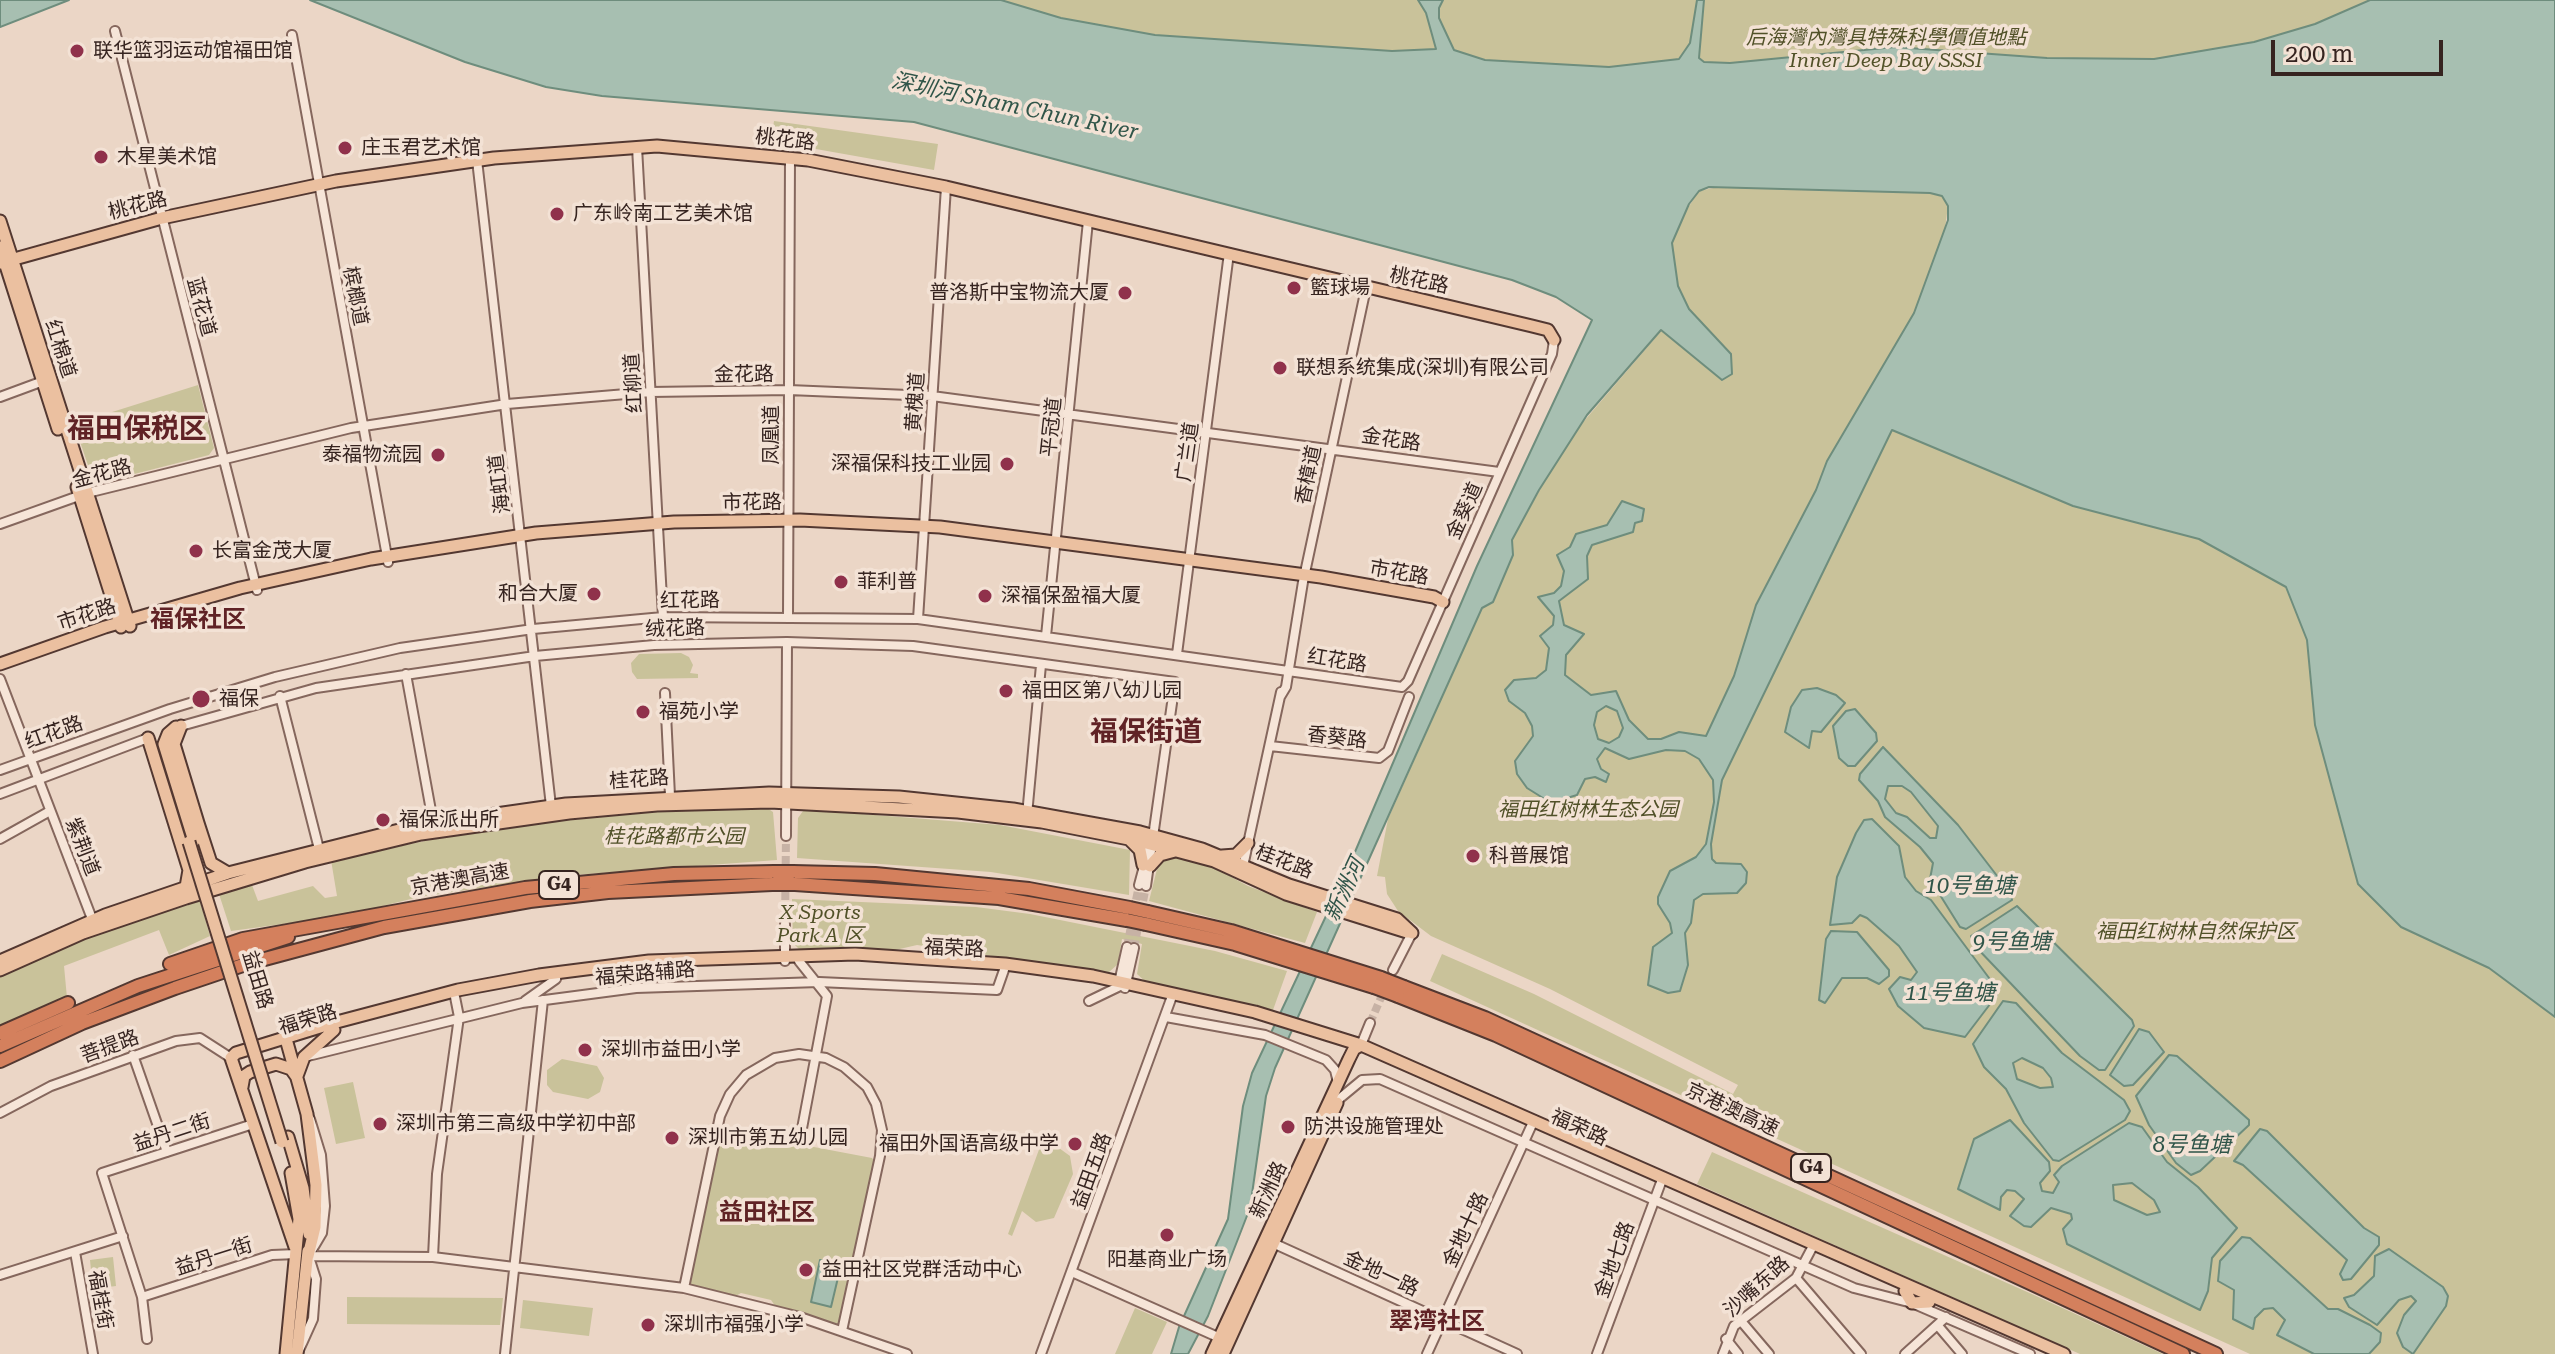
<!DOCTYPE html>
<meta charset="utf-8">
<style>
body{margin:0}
#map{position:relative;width:2555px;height:1354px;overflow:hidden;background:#ebd6c6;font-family:"Roboto Serif",serif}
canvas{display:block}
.scale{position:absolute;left:2271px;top:40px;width:172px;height:36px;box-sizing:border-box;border:4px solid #362420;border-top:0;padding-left:10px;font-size:24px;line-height:28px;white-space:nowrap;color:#362420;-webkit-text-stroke:6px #f3e2d5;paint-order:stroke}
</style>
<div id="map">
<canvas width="2555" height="1354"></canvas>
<div class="scale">200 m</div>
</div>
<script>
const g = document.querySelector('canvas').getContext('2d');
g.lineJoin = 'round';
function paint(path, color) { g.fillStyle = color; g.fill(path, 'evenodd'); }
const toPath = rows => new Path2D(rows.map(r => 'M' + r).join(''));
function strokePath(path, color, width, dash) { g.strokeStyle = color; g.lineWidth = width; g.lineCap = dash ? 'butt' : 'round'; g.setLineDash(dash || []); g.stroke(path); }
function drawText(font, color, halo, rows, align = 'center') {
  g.font = font + ' "Roboto Serif","Noto Sans SC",serif'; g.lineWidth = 7; g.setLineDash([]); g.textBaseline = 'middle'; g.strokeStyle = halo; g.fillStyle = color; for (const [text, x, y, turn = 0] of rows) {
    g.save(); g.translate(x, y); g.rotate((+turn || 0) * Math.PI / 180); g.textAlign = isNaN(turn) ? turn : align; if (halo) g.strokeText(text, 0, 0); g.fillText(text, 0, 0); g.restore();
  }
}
paint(toPath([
 [724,0,2554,0,2491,58,1834,101],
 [774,121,938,144,934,170,771,141],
 [1723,186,1943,193,1948,206,1944,236,1914,313,1827,461,1816,489,1856,500,1892,430,2555,473,2555,1354,2250,1354,1430,981,1442,954,1534,994,1733,1094,1738,1085,1550,989,1431,936,1398,911,1387,894,1385,877,1377,876,1388,819,1482,608,1493,601,1513,555,1512,540,1567,441,1662,330,1722,380,1732,374,1731,353,1689,309,1678,286,1672,243,1676,226,1699,191],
 [198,385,214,448,209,455,103,482,92,477,74,424],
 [681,653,689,657,693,665,690,673,698,674,698,678,637,679,632,672,631,663,639,654],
 [764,806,773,812,777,860,561,876,419,897,342,916,231,931,219,894,252,885,258,901,313,886,325,898,337,896,331,860,460,834,601,815],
 [813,810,1000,825,1130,850,1129,895,991,872,797,858,798,818,803,811],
 [1176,856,1211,866,1248,886,1317,912,1305,943,1149,901,1159,861],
 [199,898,210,936,169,955,159,930,64,966,67,998,0,1026,0,976,95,933],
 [792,899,976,907,1030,914,1215,951,1287,971,1273,1010,1147,983,1137,974,1142,944,1122,939,1118,964,1108,973,917,945,891,951,799,949,793,943],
 [562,1059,597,1066,604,1078,600,1092,588,1099,553,1092,547,1085,547,1070],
 [353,1082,365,1138,336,1144,324,1088],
 [724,1130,872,1158,876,1164,843,1322,835,1327,778,1310,771,1300,741,1293,732,1298,689,1286,687,1282,717,1136],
 [1044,1136,1049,1138,1045,1149,1059,1148,1070,1156,1073,1174,1054,1218,1036,1222,1022,1211,1012,1236,1008,1234],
 [1712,1152,2034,1295,2163,1354,2080,1354,1697,1184],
 [113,1257,116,1286,93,1289,90,1260],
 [347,1297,503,1298,500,1325,347,1324],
 [523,1300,593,1308,589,1336,520,1328],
 [1135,1308,1167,1322,1152,1354,1115,1354]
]), '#c9c29a');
const water = toPath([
 [0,0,69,0,0,27,0,0],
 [310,0,1001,0,1061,18,1155,35,1392,51,1436,49,1426,13,1418,0,1443,0,1439,8,1439,18,1454,50,1485,60,1609,67,1679,59,1690,43,1697,0,1704,0,1699,58,1704,62,1730,63,1895,47,2047,58,2154,59,2254,42,2315,24,2370,0,2555,0,2555,1017,2489,968,2401,927,2358,884,2315,725,2307,640,2286,587,2199,539,2073,506,1892,430,1722,780,1711,844,1712,859,1716,863,1741,864,1747,872,1746,883,1737,893,1703,894,1694,900,1691,923,1685,933,1688,965,1680,991,1668,993,1648,985,1653,947,1672,933,1670,923,1658,904,1658,897,1670,871,1696,857,1706,844,1714,802,1713,780,1699,759,1685,751,1666,750,1629,759,1605,748,1597,759,1601,769,1609,774,1606,782,1595,777,1585,779,1577,795,1557,801,1543,798,1527,788,1517,774,1515,761,1533,736,1532,726,1525,713,1509,701,1505,690,1514,680,1536,678,1546,670,1549,648,1540,636,1553,625,1554,616,1538,597,1554,593,1561,586,1564,571,1557,555,1570,547,1576,534,1607,525,1622,501,1644,509,1642,521,1635,523,1633,532,1592,545,1587,556,1588,579,1559,601,1564,625,1584,634,1566,655,1565,675,1591,695,1616,691,1629,720,1648,739,1661,739,1679,732,1706,736,1734,676,1756,605,1816,490,1827,461,1914,313,1948,220,1948,206,1942,196,1930,193,1709,187,1699,191,1689,204,1672,243,1678,286,1689,309,1731,354,1732,374,1722,380,1661,330,1587,415,1539,490,1512,540,1513,555,1493,602,1482,608,1275,1068,1266,1096,1250,1208,1208,1316,1188,1354,1171,1354,1179,1327,1228,1219,1243,1106,1252,1073,1343,880,1477,566,1592,320,1556,297,1512,280,914,122,602,96,546,87,465,62,310,0],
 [1606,706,1617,711,1623,728,1619,737,1609,743,1598,739,1594,725,1597,712,1606,706],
 [1817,688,1836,695,1845,703,1821,732,1812,731,1809,748,1785,732,1791,707,1802,690,1817,688],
 [1855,709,1876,733,1877,741,1855,766,1848,766,1839,758,1833,726,1846,711,1855,709],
 [1883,747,1958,825,2011,894,2012,900,1966,929,1960,927,1930,879,1933,863,1920,847,1885,817,1878,801,1859,780,1860,774,1883,747],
 [1888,786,1902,786,1911,792,1938,826,1936,838,1930,838,1907,817,1896,813,1885,799,1888,786],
 [1872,819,1899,846,1905,877,1916,891,1931,900,1995,986,1997,995,1965,1037,1924,1028,1898,1006,1889,989,1900,977,1911,980,1917,972,1899,946,1867,918,1860,915,1852,923,1830,925,1837,877,1856,833,1864,820,1872,819],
 [2017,906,2132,1020,2134,1026,2105,1070,2099,1070,2080,1056,1975,946,1971,936,2017,906],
 [1831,931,1857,932,1889,970,1889,976,1879,984,1867,978,1842,978,1825,1003,1819,1000,1826,939,1831,931],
 [2003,1001,2016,1003,2062,1053,2124,1100,2130,1111,2125,1120,2059,1161,2053,1160,2024,1123,2006,1089,1984,1067,1973,1044,2003,1001],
 [2022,1058,2043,1068,2051,1078,2053,1087,2040,1088,2017,1079,2013,1063,2022,1058],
 [2139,1029,2149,1032,2164,1052,2133,1085,2124,1086,2110,1075,2139,1029],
 [2169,1055,2177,1056,2249,1120,2249,1125,2200,1171,2191,1175,2176,1163,2149,1125,2136,1096,2169,1055],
 [2010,1120,2049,1162,2050,1171,2040,1183,2042,1191,2053,1193,2059,1182,2054,1175,2062,1166,2129,1123,2142,1127,2167,1162,2198,1187,2237,1228,2212,1258,2208,1291,2200,1310,2067,1244,2063,1229,2072,1219,2071,1214,2051,1208,2031,1227,2024,1226,2010,1216,2024,1199,2015,1191,2007,1190,2001,1197,2000,1210,1958,1189,1974,1139,2010,1120],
 [2132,1183,2154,1200,2160,1212,2147,1215,2114,1200,2113,1185,2132,1183],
 [2260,1129,2267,1131,2364,1228,2379,1237,2379,1245,2351,1279,2343,1280,2340,1274,2347,1260,2243,1165,2234,1161,2260,1129],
 [2242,1237,2250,1238,2328,1309,2338,1309,2370,1325,2381,1333,2380,1342,2369,1354,2314,1354,2277,1335,2285,1320,2273,1308,2264,1309,2255,1318,2253,1329,2233,1319,2234,1290,2218,1281,2220,1261,2242,1237],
 [2389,1249,2443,1287,2448,1296,2446,1306,2413,1354,2403,1347,2397,1333,2404,1315,2416,1301,2411,1296,2399,1300,2377,1325,2349,1307,2344,1298,2354,1295,2374,1276,2375,1256,2389,1249],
 [820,1260,841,1265,831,1307,811,1302,820,1260]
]);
paint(water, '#a7bfb1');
strokePath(water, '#6e8d7d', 2);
strokePath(toPath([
 [785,924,786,836],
 [1127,947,1139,885],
 [1134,948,1146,886],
 [1370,1023,1393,970]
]), '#c7b2a5', 8, [8, 4]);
const minor = toPath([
 [115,31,257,590],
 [292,35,388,562],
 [637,147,663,617],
 [477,160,551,806],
 [0,397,46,380],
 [0,524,87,493,351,428,507,404,650,392,789,390,932,396,1499,472],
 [788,616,790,158],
 [918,619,946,187],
 [1046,636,1088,221],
 [1177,654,1229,253],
 [406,674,434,827],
 [0,679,94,924],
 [665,693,670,796],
 [280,696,319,849],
 [1280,697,1286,687,1303,582,1366,288],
 [181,726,316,688,535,656,654,645,787,642,913,646,1175,682,1146,886],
 [1270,746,1379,758,1388,751,1409,697],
 [0,770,170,709,275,677,400,648,533,629,663,617,918,619,1402,687,1408,681,1552,354,1554,340],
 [0,794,148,738],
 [1027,815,1041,665],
 [786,836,787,642],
 [0,839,50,811],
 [1242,871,1281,692],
 [1139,885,1151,840],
 [785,961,785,924],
 [799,961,827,996,800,1139],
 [1393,970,1412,933],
 [636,988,637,969],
 [1125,988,1134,948],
 [525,1001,556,979],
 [1089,1001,1118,987,1127,947],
 [1166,1017,1265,1035,1326,1060,1335,1070,1338,1083],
 [1361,1045,1370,1023],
 [133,1055,167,1152],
 [308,1056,522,1003,636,988,819,982,997,990,1004,970],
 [1339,1099,1362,1080,1380,1079,1854,1288,1912,1303,2030,1354],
 [0,1113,51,1086,176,1041,200,1038,231,1058],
 [1275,1244,1517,1354],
 [75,1252,93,1354],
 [309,1255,322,1233,325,1206,321,1155,310,1119],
 [308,1256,433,1257,684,1288,800,1317,907,1354],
 [433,1257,437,1174,459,1017,455,997],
 [1072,1272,1220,1338],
 [0,1275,123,1236],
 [1796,1278,1861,1354],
 [684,1288,720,1116,730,1094,746,1075,775,1058,799,1054,826,1058,844,1067,867,1087,876,1104,882,1130,880,1156,842,1331],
 [142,1297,272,1255,297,1254],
 [1741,1321,1769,1354],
 [1939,1327,1962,1354],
 [147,1339,142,1297,102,1173,253,1124],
 [1726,1339,1738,1354],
 [299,1350,313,1319,316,1279,309,1257],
 [505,1354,543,1000],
 [1041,1354,1171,999],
 [1427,1354,1534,1120],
 [1597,1354,1663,1177],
 [1723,1354,1734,1326,1796,1278,1814,1244],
 [1905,1354,1946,1317]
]);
const major = toPath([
 [0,221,130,626],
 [0,247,58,429],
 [0,263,162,218,336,181,494,158,657,146,808,160,946,187,1532,326,1548,330,1554,340],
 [77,487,121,627],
 [0,664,105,627,240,588,371,559,536,533,674,522,800,520,940,527,1321,577,1434,597,1443,602],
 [181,726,174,744,198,823,211,863,228,873],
 [176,727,168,734,164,744,194,841],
 [148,738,189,870,186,887],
 [1129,839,1140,850,1143,865],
 [1222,856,1236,855,1248,843],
 [1150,866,1160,855,1175,851],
 [0,961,105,915,228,873,419,825,566,804,769,793,899,797,1013,809,1140,832,1202,849,1289,885,1397,919,1412,933],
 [0,970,83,933,186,898,305,862,421,834,569,813,657,805,770,802,958,812,1042,822,1139,841,1214,861,1286,894,1407,932],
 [286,1039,307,1114,316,1185,315,1227,308,1256],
 [231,1058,236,1053,333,1023,458,990,539,975,649,961,855,954,1005,964,1093,976,1255,1012,1361,1045,2064,1354],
 [231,1058,295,1247],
 [297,1076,304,1057,334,1030],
 [242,1087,244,1076,250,1072,276,1064,291,1069,296,1076],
 [288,1137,303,1188,309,1234],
 [1905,1291,1912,1303,1929,1302],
 [286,1354,299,1219,291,1173],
 [297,1354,308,1251],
 [1212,1354,1349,1059,1354,1049,1361,1045],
 [1223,1354,1337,1103]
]);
const highway = toPath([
 [793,872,875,874,1029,889,1130,908],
 [795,884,999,898,1127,920],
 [1148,912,1231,931,1381,978],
 [1146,924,1235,944,1374,987],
 [170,964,243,939,525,888,674,874,774,872],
 [1404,987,1485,1018,2216,1354],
 [1398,996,1496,1035,2183,1354],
 [0,1033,68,1003],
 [0,1046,138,986,288,937],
 [0,1061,82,1023,175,988,246,964,384,927,530,901,608,892,772,884]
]);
strokePath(minor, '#85675d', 12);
strokePath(major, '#533831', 15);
strokePath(highway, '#533831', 16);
strokePath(minor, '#f6e5d8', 8);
strokePath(major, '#ebc0a0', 11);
strokePath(highway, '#d4805d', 12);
const majorBridge = toPath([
 [189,842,282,1142]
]);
const highwayBridge = toPath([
 [774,872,793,872],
 [772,884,795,884],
 [1130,908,1148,912],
 [1127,920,1146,924],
 [1381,978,1404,987],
 [1374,987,1398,996]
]);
strokePath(majorBridge, '#533831', 15, []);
strokePath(highwayBridge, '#533831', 16, []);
strokePath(majorBridge, '#ebc0a0', 11);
strokePath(highwayBridge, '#d4805d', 12);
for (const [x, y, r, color] of [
 [77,51,8,"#90314b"],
 [345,148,8,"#90314b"],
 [101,157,8,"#90314b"],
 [557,214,8,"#90314b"],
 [1294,288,8,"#90314b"],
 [1125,293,8,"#90314b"],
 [1280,368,8,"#90314b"],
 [438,455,8,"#90314b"],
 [1007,464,8,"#90314b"],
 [196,551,8,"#90314b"],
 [841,582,8,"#90314b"],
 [594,594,8,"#90314b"],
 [985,596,8,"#90314b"],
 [1006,691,8,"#90314b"],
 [201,699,10,"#90314b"],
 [643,712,8,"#90314b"],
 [383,820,8,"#90314b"],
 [1473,856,8,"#90314b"],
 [585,1050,8,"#90314b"],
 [380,1124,8,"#90314b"],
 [1288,1127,8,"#90314b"],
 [672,1138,8,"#90314b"],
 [1075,1144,8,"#90314b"],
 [1167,1235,8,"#90314b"],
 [806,1270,8,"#90314b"],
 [648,1325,8,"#90314b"]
]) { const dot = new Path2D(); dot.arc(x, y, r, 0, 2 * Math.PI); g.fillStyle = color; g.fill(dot); strokePath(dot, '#f3e2d5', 3); }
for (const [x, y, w] of [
 [559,885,40],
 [1811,1168,40]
]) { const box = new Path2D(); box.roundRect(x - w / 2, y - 14, w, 28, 6); g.fillStyle = '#f3e2d5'; g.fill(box); strokePath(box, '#362420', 2); }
drawText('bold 18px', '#362420', null, [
 ["G4",559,885],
 ["G4",1811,1168]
]);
drawText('italic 20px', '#515128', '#f3e2d5', [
 ["后海灣內灣具特殊科學價值地點",1886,38],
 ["Inner Deep Bay SSSI",1886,61],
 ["福田红树林生态公园",1588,810],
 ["桂花路都市公园",674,837],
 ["X Sports",820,913],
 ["Park A 区",820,936],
 ["福田红树林自然保护区",2196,932]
]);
drawText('20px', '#362420', '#f3e2d5', [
 ["联华篮羽运动馆福田馆",93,51],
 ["庄玉君艺术馆",361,148],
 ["木星美术馆",117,157],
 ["广东岭南工艺美术馆",573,214],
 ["籃球場",1310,288],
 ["普洛斯中宝物流大厦",1109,293,"right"],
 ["联想系统集成(深圳)有限公司",1296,368],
 ["泰福物流园",422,455,"right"],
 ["深福保科技工业园",991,464,"right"],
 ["长富金茂大厦",212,551],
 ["菲利普",857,582],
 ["和合大厦",578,594,"right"],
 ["深福保盈福大厦",1001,596],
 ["福田区第八幼儿园",1022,691],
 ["福保",219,699],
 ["福苑小学",659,712],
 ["福保派出所",399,820],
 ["科普展馆",1489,856],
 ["深圳市益田小学",601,1050],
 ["深圳市第三高级中学初中部",396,1124],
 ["防洪设施管理处",1304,1127],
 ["深圳市第五幼儿园",688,1138],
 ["福田外国语高级中学",1059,1144,"right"],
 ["阳基商业广场",1167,1260,"center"],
 ["益田社区党群活动中心",822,1270],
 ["深圳市福强小学",664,1325]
], 'left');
drawText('20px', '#362420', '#f3e2d5', [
 ["桃花路",785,140,7],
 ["桃花路",138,206,-14],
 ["桃花路",1419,281,12],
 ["槟榔道",355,296,79],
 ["蓝花道",201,307,75],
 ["红棉道",60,349,72],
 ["金花路",744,375,-1],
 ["红柳道",634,383,-93],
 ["黄槐道",916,402,-86],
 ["平冠道",1052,427,-84],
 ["凤凰道",772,435,-90],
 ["金花路",1391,440,8],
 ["广兰道",1188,452,-82],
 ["金花路",102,474,-15],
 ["香樟道",1309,475,-78],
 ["海虹道",500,484,-97],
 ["市花路",752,503,-1],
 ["金葵道",1465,511,-66],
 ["市花路",1399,573,10],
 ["红花路",690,601,-1],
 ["市花路",87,615,-18],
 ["绒花路",675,629,-2],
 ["红花路",1337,661,9],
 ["红花路",54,733,-20],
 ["香葵路",1337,738,7],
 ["桂花路",639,780,-4],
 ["紫荆道",82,847,69],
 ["桂花路",1284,862,21],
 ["京港澳高速",460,880,-10],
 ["福荣路",954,949,3],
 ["福荣路辅路",645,974,-5],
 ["益田路",257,980,73],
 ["福荣路",308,1020,-17],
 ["菩提路",110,1047,-20],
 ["京港澳高速",1732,1110,25],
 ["福荣路",1579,1128,24],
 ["益丹二街",172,1133,-18],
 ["益田五路",1092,1171,-70],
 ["新洲路",1269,1190,-65],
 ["金地十路",1466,1230,-65],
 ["益丹一街",214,1257,-18],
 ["金地七路",1615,1260,-70],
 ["金地一路",1381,1274,25],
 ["沙嘴东路",1757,1287,-42],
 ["福桂街",100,1300,80]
]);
drawText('italic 22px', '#305549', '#f3e2d5', [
 ["深圳河 Sham Chun River",1015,107,12],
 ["10号鱼塘",1970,887],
 ["新洲河",1345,890,-65],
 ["9号鱼塘",2012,943],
 ["11号鱼塘",1950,994],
 ["8号鱼塘",2192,1146]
]);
drawText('bold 24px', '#602225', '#f3e2d5', [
 ["福保社区",198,620],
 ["益田社区",767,1213],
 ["翠湾社区",1437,1322]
]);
drawText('bold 28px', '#602225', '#f3e2d5', [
 ["福田保税区",137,430],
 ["福保街道",1146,733]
]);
</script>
